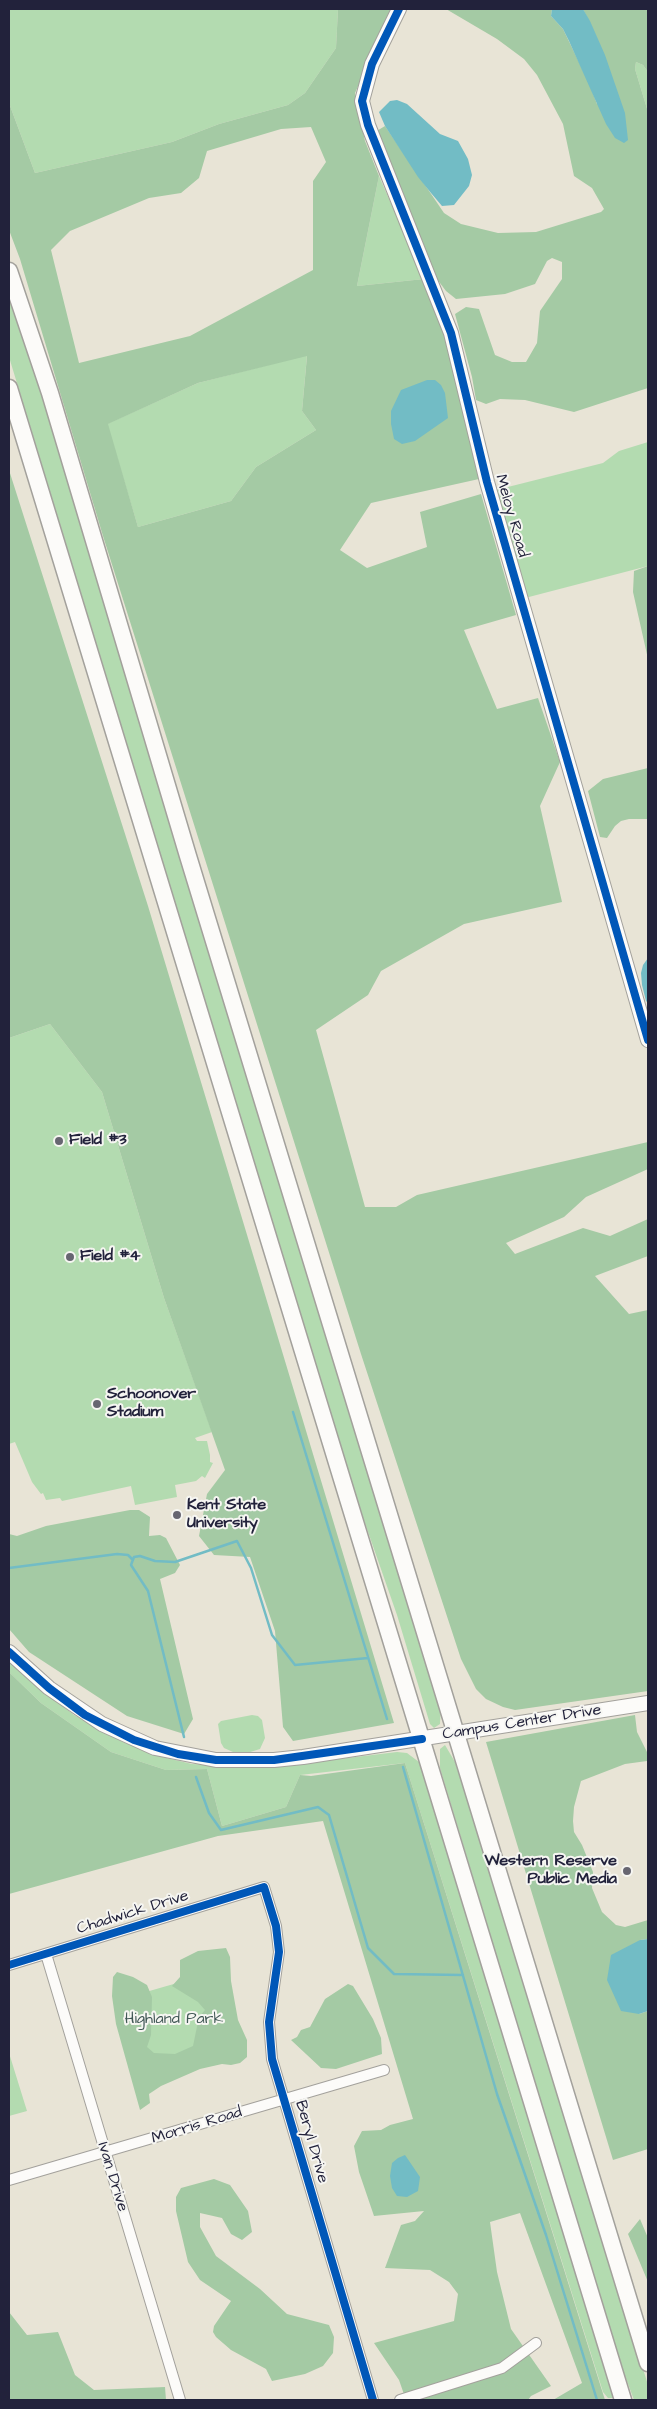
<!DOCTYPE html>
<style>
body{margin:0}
#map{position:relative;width:657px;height:2409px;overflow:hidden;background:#e8e4d6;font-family:"Architects Daughter",sans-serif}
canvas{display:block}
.frame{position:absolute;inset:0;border:10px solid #22223b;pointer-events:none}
</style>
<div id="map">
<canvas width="657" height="2409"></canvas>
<div class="frame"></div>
</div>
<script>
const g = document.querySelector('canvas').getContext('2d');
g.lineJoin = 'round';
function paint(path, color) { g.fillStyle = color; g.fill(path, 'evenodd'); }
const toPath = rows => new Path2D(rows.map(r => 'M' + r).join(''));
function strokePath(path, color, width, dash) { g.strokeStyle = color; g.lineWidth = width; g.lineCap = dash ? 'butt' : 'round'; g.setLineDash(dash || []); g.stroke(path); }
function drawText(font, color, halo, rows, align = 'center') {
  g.font = font + ' "Architects Daughter",sans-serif'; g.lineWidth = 4; g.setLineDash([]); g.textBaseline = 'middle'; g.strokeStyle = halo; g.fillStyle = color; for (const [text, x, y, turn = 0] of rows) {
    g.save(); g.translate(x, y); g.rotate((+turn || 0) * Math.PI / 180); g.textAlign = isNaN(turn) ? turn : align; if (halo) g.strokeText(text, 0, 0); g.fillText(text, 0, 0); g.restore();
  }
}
paint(toPath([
 [9,9,338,9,336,48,305,93,288,105,219,124,172,142,35,173,9,103],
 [636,62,643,65,648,72,648,112,635,69],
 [379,176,424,279,357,286],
 [9,293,41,390,441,1707,440,1724,434,1728,430,1724,397,1615,359,1506,9,357],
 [307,355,302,411,316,430,256,467,231,501,138,527,107,424,198,383],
 [648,442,648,566,525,598,496,490,603,463,619,451],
 [50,1024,102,1092,164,1298,212,1432,195,1438,197,1441,207,1441,210,1455,210,1462,213,1463,205,1478,202,1476,196,1481,175,1485,177,1497,135,1505,131,1486,62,1501,60,1498,46,1500,43,1493,41,1494,32,1482,15,1442,9,1444,9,1038],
 [9,1661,30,1681,74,1715,123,1742,158,1756,192,1764,264,1768,397,1752,407,1753,419,1762,614,2398,608,2398,603,2392,405,1763,300,1775,286,1807,222,1826,207,1769,166,1770,111,1752,41,1703,9,1672],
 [252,1715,258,1716,262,1720,265,1738,260,1749,247,1753,233,1752,224,1748,221,1743,218,1724,221,1721],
 [445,1745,455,1762,509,1931,648,2385,648,2400,634,2400,615,2349,440,1768,440,1749],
 [191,1979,211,2003,200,2058,162,2064,143,2051,139,1994],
 [9,2053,27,2111,9,2116]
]), '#b3dbb0');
paint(toPath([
 [338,9,392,9,355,93,365,141,379,176,357,286,424,279,444,332,479,479,371,503,340,550,367,568,427,547,420,512,481,494,516,615,464,630,497,709,538,698,560,762,540,806,562,902,464,924,381,971,368,995,316,1030,365,1207,396,1207,417,1195,648,1142,648,1169,586,1197,564,1217,506,1243,515,1254,583,1228,610,1236,648,1219,648,1256,595,1276,629,1314,648,1310,648,1691,515,1710,503,1707,486,1699,476,1689,461,1659,361,1354,103,536,20,259,9,230,9,103,35,173,172,142,219,124,288,105,305,93,336,48],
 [311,127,326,162,313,181,313,270,190,336,79,363,51,250,70,231,149,198,181,193,199,178,207,151,281,129],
 [307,356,302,411,316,430,256,467,231,501,138,527,108,424,198,383],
 [446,9,552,9,551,16,563,29,589,83,597,104,596,36,583,9,648,9,648,72,643,65,636,62,635,69,648,112,648,388,574,412,525,400,500,399,486,404,476,400,472,377,455,314,466,307,479,309,495,355,512,362,526,362,537,343,540,311,562,279,562,262,552,258,547,261,535,284,505,294,456,299,446,291,437,279,375,132,385,126,444,213,461,224,498,233,536,232,601,212,604,209,592,188,574,176,563,124,537,75,524,59,497,39],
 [9,470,148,906,394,1723,293,1741,283,1727,275,1631,250,1557,214,1555,199,1536,207,1494,225,1470,164,1298,102,1092,50,1024,9,1038],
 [648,566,648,659,633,592,634,571],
 [648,768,648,819,629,819,621,821,615,826,607,838,600,837,588,791,603,779],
 [130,1510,139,1510,150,1517,149,1536,160,1535,166,1538,180,1565,175,1573,160,1579,193,1719,184,1734,127,1716,29,1652,9,1629,9,1534,17,1536,46,1526],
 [9,1672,41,1703,111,1752,166,1770,207,1769,222,1826,286,1807,300,1775,311,1776,405,1763,605,2400,553,2400,582,2383,520,2213,490,2222,497,2272,511,2329,551,2386,531,2396,528,2400,406,2400,399,2380,374,2343,454,2321,458,2294,449,2282,430,2270,385,2268,401,2225,415,2221,424,2211,374,2216,359,2172,354,2146,362,2131,381,2130,390,2125,413,2119,323,1821,218,1836,9,1894],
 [635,1715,637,1732,648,1754,647,1761,625,1764,581,1781,574,1807,573,1821,574,1832,582,1845,593,1872,592,1888,602,1912,616,1925,625,1927,648,1920,648,1939,640,1940,639,2014,648,2011,648,2149,613,2160,486,1742],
 [226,1948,230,1957,231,1981,238,2020,247,2040,247,2057,240,2063,231,2065,222,2064,200,2069,161,2086,149,2094,150,2103,140,2110,116,2024,112,1996,113,1977,117,1972,133,1977,147,1985,152,1997,151,2035,147,2047,154,2053,175,2054,193,2046,199,2017,205,2010,198,2002,172,1986,180,1977,180,1960,198,1951],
 [348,1984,353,1986,373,2019,381,2038,382,2054,336,2069,321,2068,291,2040,297,2037,301,2030,310,2027,325,1999],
 [214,2179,230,2185,248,2211,252,2232,242,2240,231,2234,222,2218,200,2213,200,2227,216,2256,260,2289,287,2314,329,2325,334,2337,333,2353,323,2366,305,2374,272,2381,266,2369,231,2350,216,2337,213,2332,214,2326,231,2301,200,2280,188,2262,176,2211,176,2197,181,2188],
 [640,2219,648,2238,648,2282,628,2234],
 [9,2312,27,2335,58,2332,75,2375,94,2390,165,2387,166,2400,9,2400]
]), '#a4caa4');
paint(toPath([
 [552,9,583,9,590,21,605,55,625,113,628,140,624,143,615,138,606,124,569,41,563,29,551,16],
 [397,100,407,104,440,134,458,141,468,159,472,175,469,186,454,205,442,206,431,193,418,177,385,126,379,112,390,101],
 [427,380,435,380,441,385,445,393,448,418,415,441,402,444,394,439,391,424,391,411,401,390],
 [648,958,648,1003,646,1001,642,985,641,973,643,965],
 [648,1939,648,2011,639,2014,621,2011,607,1980,611,1955,640,1940],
 [405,2155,420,2177,418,2191,407,2197,397,2196,392,2188,390,2176,392,2163,398,2158]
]), '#72bcc5');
strokePath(toPath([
 [293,1412,387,1719],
 [9,1568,117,1554,128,1555,133,1560],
 [184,1737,148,1591,131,1565,134,1557,140,1556,155,1561,175,1562,237,1541,251,1568,272,1635,295,1665,368,1658],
 [403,1767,497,2094,546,2235,597,2400],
 [196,1777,209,1813,221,1830,318,1807,329,1815,368,1948,394,1974,463,1975]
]), '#72bcc5', 2.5);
const street = toPath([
 [46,1954,180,2400],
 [9,1965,264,1887,276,1926,279,1952,269,2022,272,2059,373,2400],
 [9,2180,384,2070],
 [400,2400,502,2368,536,2343]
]);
const secondary = toPath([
 [399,9,372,64,362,101,368,125,451,333,487,482,648,1040],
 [9,1652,49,1688,102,1724,155,1748,216,1760,274,1760,303,1757,648,1703]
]);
const primary = toPath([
 [9,271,50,393,188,856,648,2363],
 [9,388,623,2400]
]);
strokePath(street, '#a3a19c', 12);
strokePath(secondary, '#a3a19c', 16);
strokePath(primary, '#a3a19c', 19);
strokePath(street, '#fcfbf9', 10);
strokePath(secondary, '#fcfbf9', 14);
strokePath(primary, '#fcfbf9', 16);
strokePath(toPath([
 [399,9,372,64,362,101,368,125,451,333,487,482,648,1040],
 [9,1652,49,1688,85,1715,134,1740,178,1754,216,1760,274,1760,422,1739],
 [9,1965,264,1887,276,1926,279,1952,269,2022,272,2059,373,2400]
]), '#0057b8', 8);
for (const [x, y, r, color] of [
 [59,1141,5,"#676671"],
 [70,1257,5,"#676671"],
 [97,1404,5,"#676671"],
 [177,1515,5,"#676671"],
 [627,1871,5,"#676671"]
]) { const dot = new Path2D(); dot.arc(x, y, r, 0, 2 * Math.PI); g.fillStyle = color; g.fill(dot); strokePath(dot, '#f6f6f2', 2); }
drawText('16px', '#22223b', '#f6f6f2', [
 ["Meloy Road",511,516,74],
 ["Campus Center Drive",522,1723,-9],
 ["Chadwick Drive",133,1913,-17],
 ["Morris Road",197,2126,-17],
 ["Beryl Drive",311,2142,74],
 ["Ivan Drive",112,2177,73]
]);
drawText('bold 16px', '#22223b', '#f6f6f2', [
 ["Field #3",69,1141],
 ["Field #4",80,1257],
 ["Schoonover",107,1395],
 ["Stadium",107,1413],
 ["Kent State",187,1506],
 ["University",187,1524],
 ["Western Reserve",617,1862,"right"],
 ["Public Media",617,1880,"right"]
], 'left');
drawText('16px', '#405755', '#f6f6f2', [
 ["Highland Park",174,2020]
]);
</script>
